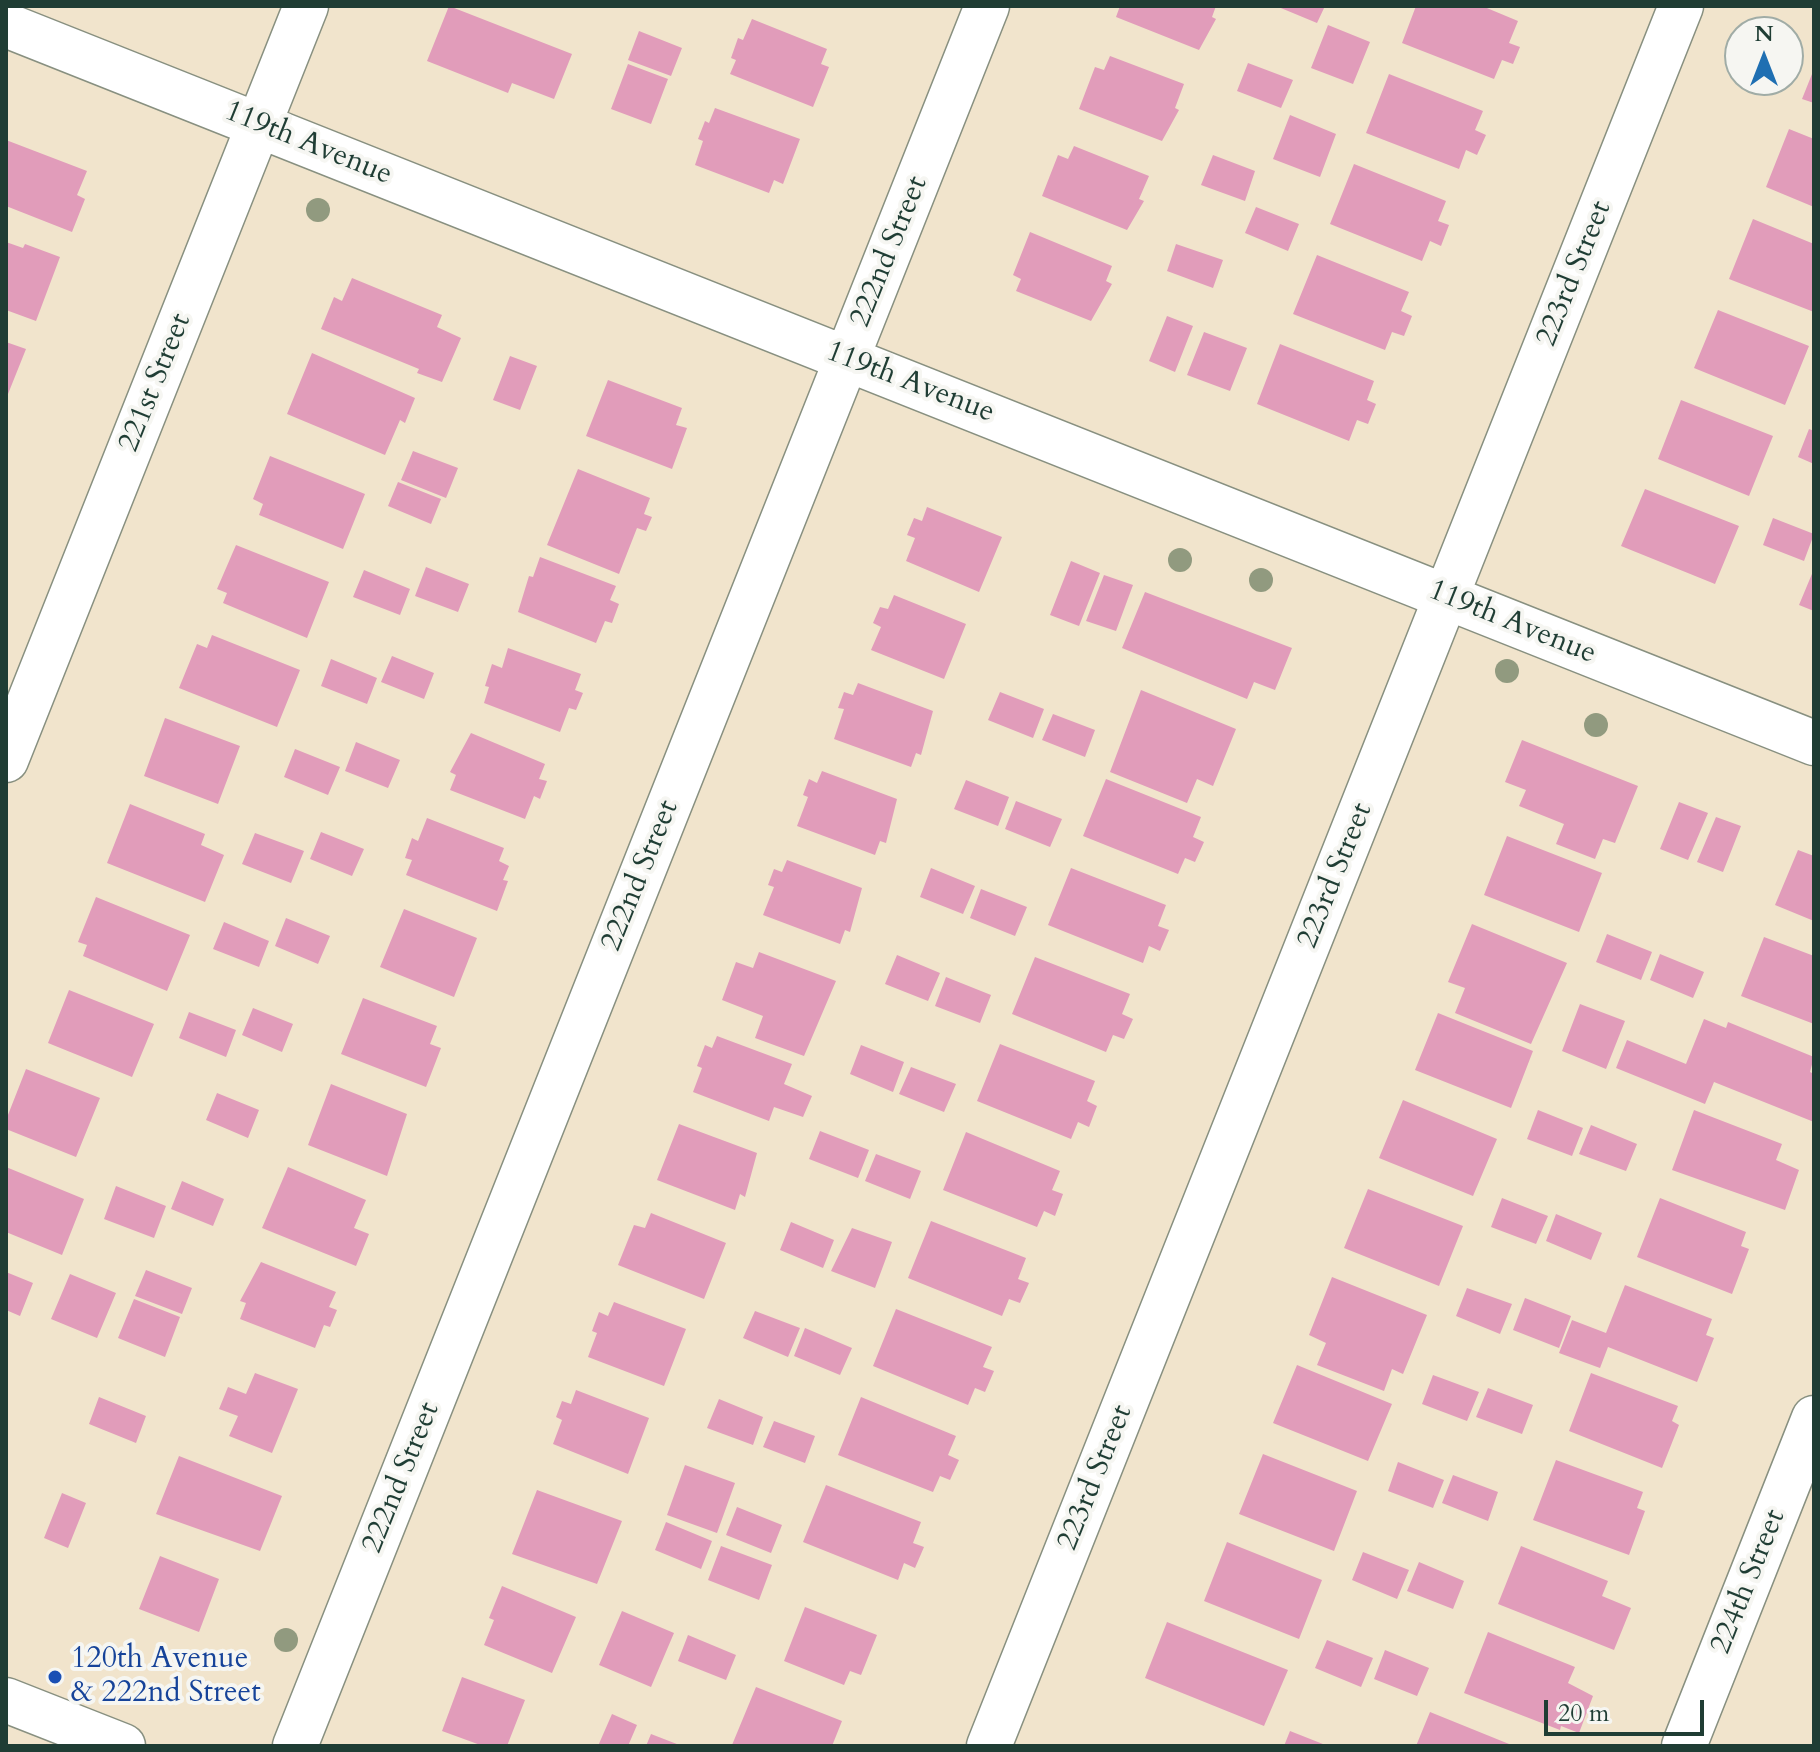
<!DOCTYPE html>
<style>
body{margin:0}
#map{position:relative;width:1820px;height:1752px;overflow:hidden;background:#f1e4cc;font-family:Cardo,serif}
canvas{display:block}
.frame{position:absolute;inset:0;border:8px solid #1f3d34;pointer-events:none}
.north{position:absolute;left:1724px;top:16px;width:80px;height:80px;box-sizing:border-box;background:#f6f6f2;border:2px solid #a0aca6;border-radius:50%;rotate:0deg;font-size:22px;font-weight:700;line-height:32px;text-align:center;color:#1f3d34}
.north::after{content:'';display:block;margin:auto;width:28px;height:36px;background:#1f6fb2;clip-path:polygon(50% 0,100% 100%,50% 72%,0 100%)}
.scale{position:absolute;left:1544px;top:1700px;width:160px;height:36px;box-sizing:border-box;border:4px solid #1f3d34;border-top:0;padding-left:10px;font-size:24px;line-height:28px;white-space:nowrap;color:#1f3d34;-webkit-text-stroke:6px #f6f6f2;paint-order:stroke}
</style>
<div id="map">
<canvas width="1820" height="1752"></canvas>
<div class="frame"></div>
<div class="north">N</div>
<div class="scale">20 m</div>
</div>
<script>
const g = document.querySelector('canvas').getContext('2d');
g.lineJoin = 'round';
function paint(path, color) { g.fillStyle = color; g.fill(path, 'evenodd'); }
const toPath = rows => new Path2D(rows.map(r => 'M' + r).join(''));
function strokePath(path, color, width, dash) { g.strokeStyle = color; g.lineWidth = width; g.lineCap = dash ? 'butt' : 'round'; g.setLineDash(dash || []); g.stroke(path); }
function drawText(font, color, halo, rows, align = 'center') {
  g.font = font + ' Cardo,serif'; g.lineWidth = 8; g.setLineDash([]); g.textBaseline = 'middle'; g.strokeStyle = halo; g.fillStyle = color; for (const [text, x, y, turn = 0] of rows) {
    g.save(); g.translate(x, y); g.rotate((+turn || 0) * Math.PI / 180); g.textAlign = isNaN(turn) ? turn : align; if (halo) g.strokeText(text, 0, 0); g.fillText(text, 0, 0); g.restore();
  }
}
paint(toPath([
 [449,6,572,54,554,99,512,83,508,93,427,61],
 [1120,6,1216,6,1212,17,1216,19,1199,50,1116,17],
 [1276,6,1325,6,1317,23],
 [1416,6,1482,6,1518,21,1509,43,1520,47,1513,64,1502,60,1494,79,1402,43],
 [752,19,827,49,821,64,829,67,813,107,730,74,736,60,731,58,738,38,743,40],
 [1328,25,1370,42,1353,84,1311,68],
 [639,31,682,48,671,76,628,60],
 [1110,56,1184,84,1175,108,1179,110,1162,141,1079,109,1095,67,1104,70],
 [1248,63,1293,80,1281,108,1237,91],
 [628,64,668,79,651,124,611,109],
 [1814,69,1814,103,1802,99],
 [1389,74,1483,111,1475,130,1486,135,1477,155,1466,150,1459,169,1366,133],
 [715,108,800,139,783,184,774,180,769,193,695,165,703,141,698,139,705,121,709,123],
 [1290,115,1336,134,1320,177,1273,159],
 [1789,129,1814,139,1814,207,1766,187],
 [6,140,87,171,77,195,85,199,72,232,6,206],
 [1074,146,1149,176,1139,199,1144,201,1127,230,1042,196,1058,155,1068,159],
 [1213,155,1255,171,1245,201,1201,185],
 [1354,164,1446,201,1438,221,1449,225,1441,246,1430,241,1422,261,1330,224],
 [1256,207,1299,224,1288,251,1245,233],
 [1753,219,1814,244,1814,312,1729,279],
 [1030,232,1112,266,1106,281,1112,284,1091,321,1016,291,1021,279,1013,275],
 [6,242,23,248,25,244,60,257,36,321,6,310],
 [1176,244,1223,260,1213,288,1167,271],
 [1317,255,1409,292,1401,311,1412,316,1404,336,1392,332,1385,350,1293,314],
 [352,278,442,315,437,327,461,338,442,382,417,373,419,369,321,329,334,297,342,301],
 [1718,310,1809,346,1785,405,1694,368],
 [1167,316,1193,326,1175,372,1149,361],
 [1204,332,1247,348,1230,391,1187,375],
 [6,342,26,349,6,399],
 [1280,344,1374,381,1367,400,1376,404,1368,424,1357,420,1349,441,1257,404],
 [312,353,415,398,405,423,400,420,385,455,287,414],
 [510,356,537,366,520,410,493,400],
 [608,380,682,408,676,425,687,428,672,469,586,436],
 [1681,400,1773,436,1749,496,1658,459],
 [1809,429,1814,431,1814,464,1798,457],
 [413,451,458,468,446,498,401,480],
 [270,456,365,494,343,549,259,515,263,504,253,499],
 [578,469,650,498,644,514,652,517,646,531,637,528,619,574,547,545],
 [398,482,441,499,431,524,388,506],
 [1645,489,1739,526,1715,584,1621,546],
 [927,507,1002,537,979,592,906,561,915,538,907,535,914,518,922,521],
 [1773,518,1814,534,1804,561,1763,545],
 [236,545,329,582,307,638,223,603,227,593,217,589],
 [540,557,616,586,610,600,619,604,612,623,605,621,596,643,518,612,529,576,533,577],
 [1071,561,1100,573,1079,626,1050,615],
 [426,567,469,584,458,612,415,596],
 [1814,569,1814,611,1799,605],
 [364,570,410,589,400,615,353,597],
 [1104,575,1133,585,1116,631,1086,621],
 [1145,592,1292,648,1275,690,1254,682,1247,699,1122,648],
 [894,595,966,624,944,679,871,650,881,627,873,623,880,607,888,609],
 [212,635,300,670,277,727,179,688,197,644,207,648],
 [508,648,581,674,575,690,583,693,576,710,569,708,560,732,484,703,489,687,485,686,492,664,502,668],
 [392,656,434,673,424,699,381,682],
 [331,659,377,678,367,704,321,686],
 [858,683,933,711,921,755,916,753,911,767,834,739,844,709,838,708,844,692,853,695],
 [1141,690,1236,729,1213,786,1197,779,1187,803,1110,772],
 [1000,692,1044,709,1033,738,988,720],
 [1053,714,1095,730,1085,757,1042,740],
 [165,718,240,746,218,804,144,776],
 [471,733,545,764,539,779,547,781,540,799,534,796,525,819,450,790,456,775,450,772],
 [1522,740,1638,786,1615,843,1603,839,1595,859,1556,844,1564,824,1519,806,1526,790,1505,782],
 [356,742,400,760,388,788,345,771],
 [295,749,340,767,328,795,284,777],
 [822,771,897,799,886,843,880,841,875,855,797,826,808,797,803,795,809,779,817,783],
 [1106,779,1201,817,1193,837,1204,842,1195,862,1185,858,1178,874,1083,836],
 [966,780,1009,797,998,826,954,809],
 [1016,801,1062,819,1050,847,1005,829],
 [1679,802,1708,813,1688,860,1660,849],
 [130,804,205,834,201,845,224,855,205,902,107,863],
 [1716,817,1741,826,1723,872,1697,862],
 [427,818,504,848,499,861,509,866,503,880,508,881,497,911,406,875,412,860,405,858,412,838,418,841],
 [321,832,364,849,352,876,310,859],
 [255,833,304,851,291,883,242,864],
 [1507,836,1602,873,1579,932,1484,895],
 [1798,850,1814,856,1814,921,1775,905],
 [787,860,862,888,850,932,845,930,840,944,763,915,774,887,768,885,774,869,782,872],
 [931,868,975,886,963,914,920,897],
 [1071,868,1166,905,1158,926,1169,930,1160,951,1149,946,1143,963,1048,925],
 [981,889,1027,907,1015,936,970,918],
 [96,897,190,935,167,991,83,956,87,945,78,942],
 [404,909,477,938,454,997,380,967],
 [286,918,330,936,318,964,275,946],
 [224,922,269,941,259,967,213,949],
 [1472,924,1567,963,1531,1044,1455,1013,1465,988,1448,982],
 [1607,934,1652,952,1641,980,1596,962],
 [1764,937,1814,956,1814,1024,1741,996],
 [759,952,836,981,804,1056,755,1038,763,1016,722,1000,736,962,753,968],
 [1660,954,1704,972,1693,998,1650,980],
 [897,955,940,973,928,1001,885,984],
 [1035,957,1130,994,1122,1014,1133,1019,1124,1039,1113,1035,1106,1052,1012,1014],
 [946,977,991,995,980,1023,935,1006],
 [69,990,154,1024,132,1077,48,1043],
 [363,998,437,1026,430,1044,441,1048,426,1087,341,1054],
 [1580,1004,1625,1021,1606,1069,1562,1051],
 [253,1008,293,1024,282,1052,242,1035],
 [189,1012,236,1030,226,1057,179,1038],
 [1438,1013,1533,1051,1511,1108,1415,1070],
 [1704,1019,1726,1028,1728,1022,1814,1057,1810,1072,1814,1074,1814,1122,1714,1082,1705,1104,1616,1068,1627,1040,1686,1064],
 [717,1036,792,1064,784,1084,812,1096,803,1117,774,1107,769,1121,693,1092,702,1068,697,1066,705,1045,712,1048],
 [1000,1044,1095,1081,1087,1101,1097,1106,1089,1127,1078,1122,1071,1139,977,1101],
 [861,1045,904,1062,893,1092,850,1074],
 [911,1067,956,1084,944,1112,899,1094],
 [26,1069,100,1098,76,1157,6,1129,6,1120],
 [331,1084,407,1114,387,1176,308,1145],
 [217,1093,259,1110,248,1138,206,1120],
 [1403,1100,1497,1139,1473,1196,1379,1158],
 [1538,1110,1583,1128,1572,1156,1527,1139],
 [1694,1110,1782,1144,1776,1160,1799,1170,1785,1210,1672,1170],
 [679,1124,757,1153,745,1197,740,1194,735,1210,657,1180],
 [1591,1125,1637,1144,1626,1171,1579,1154],
 [820,1131,869,1150,858,1178,809,1159],
 [966,1132,1060,1171,1052,1190,1063,1194,1055,1216,1044,1211,1037,1227,943,1190],
 [876,1154,921,1171,910,1199,865,1181],
 [6,1167,84,1199,62,1255,6,1232],
 [288,1167,366,1200,354,1228,369,1234,356,1266,262,1228],
 [182,1181,224,1199,213,1226,171,1209],
 [116,1186,166,1206,154,1238,104,1219],
 [1368,1189,1463,1226,1439,1286,1344,1248],
 [1502,1198,1548,1216,1536,1244,1491,1227],
 [1660,1198,1746,1232,1741,1246,1749,1249,1732,1294,1637,1257],
 [651,1213,726,1243,704,1299,618,1265,634,1225,645,1228],
 [1556,1214,1602,1233,1591,1260,1546,1241],
 [931,1221,1026,1258,1018,1279,1029,1283,1020,1303,1009,1299,1002,1316,908,1278],
 [791,1222,834,1240,823,1268,780,1250],
 [852,1228,892,1242,875,1288,831,1271],
 [261,1262,336,1292,329,1307,337,1310,330,1327,324,1325,315,1348,240,1319,246,1303,240,1301],
 [146,1270,192,1288,182,1314,135,1296],
 [6,1272,33,1283,20,1316,6,1310],
 [70,1274,116,1293,97,1338,51,1319],
 [1332,1277,1427,1315,1403,1374,1392,1369,1384,1391,1317,1365,1326,1343,1309,1335],
 [1625,1285,1712,1319,1706,1335,1714,1338,1697,1382,1608,1347,1600,1368,1559,1353,1572,1320,1606,1333],
 [1467,1288,1512,1304,1500,1334,1456,1316],
 [1525,1298,1571,1316,1559,1348,1513,1330],
 [134,1299,180,1317,165,1357,118,1338],
 [614,1302,686,1329,664,1386,588,1357,597,1333,592,1331,599,1312,608,1316],
 [896,1309,992,1347,983,1367,994,1371,985,1392,975,1388,968,1405,873,1366],
 [755,1311,800,1328,788,1357,743,1338],
 [805,1328,852,1348,840,1375,794,1356],
 [1297,1365,1392,1404,1368,1461,1273,1423],
 [255,1373,298,1389,272,1453,229,1436,238,1416,219,1409,228,1387,246,1394],
 [1591,1373,1678,1406,1672,1421,1679,1425,1662,1468,1569,1431],
 [1433,1375,1479,1392,1467,1421,1422,1404],
 [1488,1388,1533,1405,1522,1434,1476,1417],
 [576,1390,649,1418,628,1474,553,1444,562,1420,556,1417,562,1401,571,1404],
 [99,1397,146,1416,136,1443,89,1424],
 [861,1397,956,1436,948,1455,959,1460,950,1480,940,1476,933,1492,838,1455],
 [719,1399,763,1417,753,1445,707,1428],
 [774,1421,815,1436,805,1463,763,1447],
 [1263,1454,1357,1491,1334,1551,1239,1514],
 [179,1456,282,1496,260,1551,156,1514],
 [1556,1460,1643,1492,1637,1508,1645,1511,1629,1555,1533,1520],
 [1398,1462,1444,1480,1433,1508,1388,1491],
 [685,1465,735,1483,717,1533,667,1515],
 [1453,1475,1498,1492,1488,1521,1442,1503],
 [826,1485,921,1522,913,1543,924,1547,915,1568,904,1563,898,1580,803,1542],
 [537,1490,622,1521,597,1584,512,1554],
 [62,1493,86,1503,68,1548,44,1538],
 [737,1507,782,1525,771,1553,726,1535],
 [666,1522,712,1541,701,1569,655,1550],
 [1227,1542,1322,1580,1299,1639,1204,1601],
 [721,1546,772,1565,759,1600,708,1580],
 [1521,1546,1608,1581,1602,1596,1631,1608,1614,1650,1498,1604],
 [1363,1552,1409,1570,1397,1599,1352,1580],
 [160,1556,219,1579,199,1632,139,1609],
 [1419,1562,1464,1581,1453,1609,1407,1591],
 [502,1586,576,1617,552,1673,484,1645,494,1620,489,1618],
 [805,1607,877,1635,861,1675,850,1671,844,1685,784,1661],
 [622,1611,674,1633,651,1687,599,1665],
 [1167,1622,1288,1670,1264,1726,1145,1678],
 [1488,1632,1575,1667,1568,1683,1593,1696,1579,1733,1561,1726,1560,1730,1464,1693],
 [688,1635,736,1655,726,1680,678,1661],
 [1327,1640,1373,1658,1361,1687,1315,1668],
 [1385,1650,1429,1668,1417,1696,1374,1679],
 [462,1677,525,1700,507,1746,483,1746,442,1731],
 [756,1687,842,1721,832,1746,732,1745],
 [1430,1712,1514,1746,1416,1746],
 [612,1714,637,1725,628,1746,598,1746],
 [1290,1731,1328,1746,1284,1746],
 [651,1734,682,1746,646,1746]
]), '#e19cba');
const minor = toPath([
 [6,25,1814,743],
 [6,760,306,6],
 [6,1700,123,1746],
 [295,1746,987,6],
 [989,1746,1681,6],
 [1684,1746,1814,1418]
]);
strokePath(minor, '#889080', 47);
strokePath(minor, '#fff', 44);
g.fillStyle = '#919a7f';
for (const [x, y] of [
 [318,210],
 [1180,560],
 [1261,580],
 [1507,671],
 [1596,725],
 [286,1640]
]) { g.beginPath(); g.arc(x, y, 12, 0, 2 * Math.PI); g.fill(); }
for (const [x, y, r, color] of [
 [55,1677,8,"#1a4fb4"]
]) { const dot = new Path2D(); dot.arc(x, y, r, 0, 2 * Math.PI); g.fillStyle = color; g.fill(dot); strokePath(dot, '#f6f6f2', 3); }
drawText('30px', '#1f3d34', '#f6f6f2', [
 ["119th Avenue",308,144,22],
 ["222nd Street",890,252,-68],
 ["223rd Street",1575,274,-68],
 ["221st Street",156,383,-68],
 ["119th Avenue",910,383,21],
 ["119th Avenue",1512,623,22],
 ["222nd Street",641,876,-68],
 ["223rd Street",1336,876,-68],
 ["222nd Street",402,1478,-68],
 ["223rd Street",1096,1478,-68],
 ["224th Street",1749,1582,-68]
]);
drawText('30px', '#164399', '#f6f6f2', [
 ["120th Avenue",71,1660],
 ["& 222nd Street",71,1694]
], 'left');
</script>
